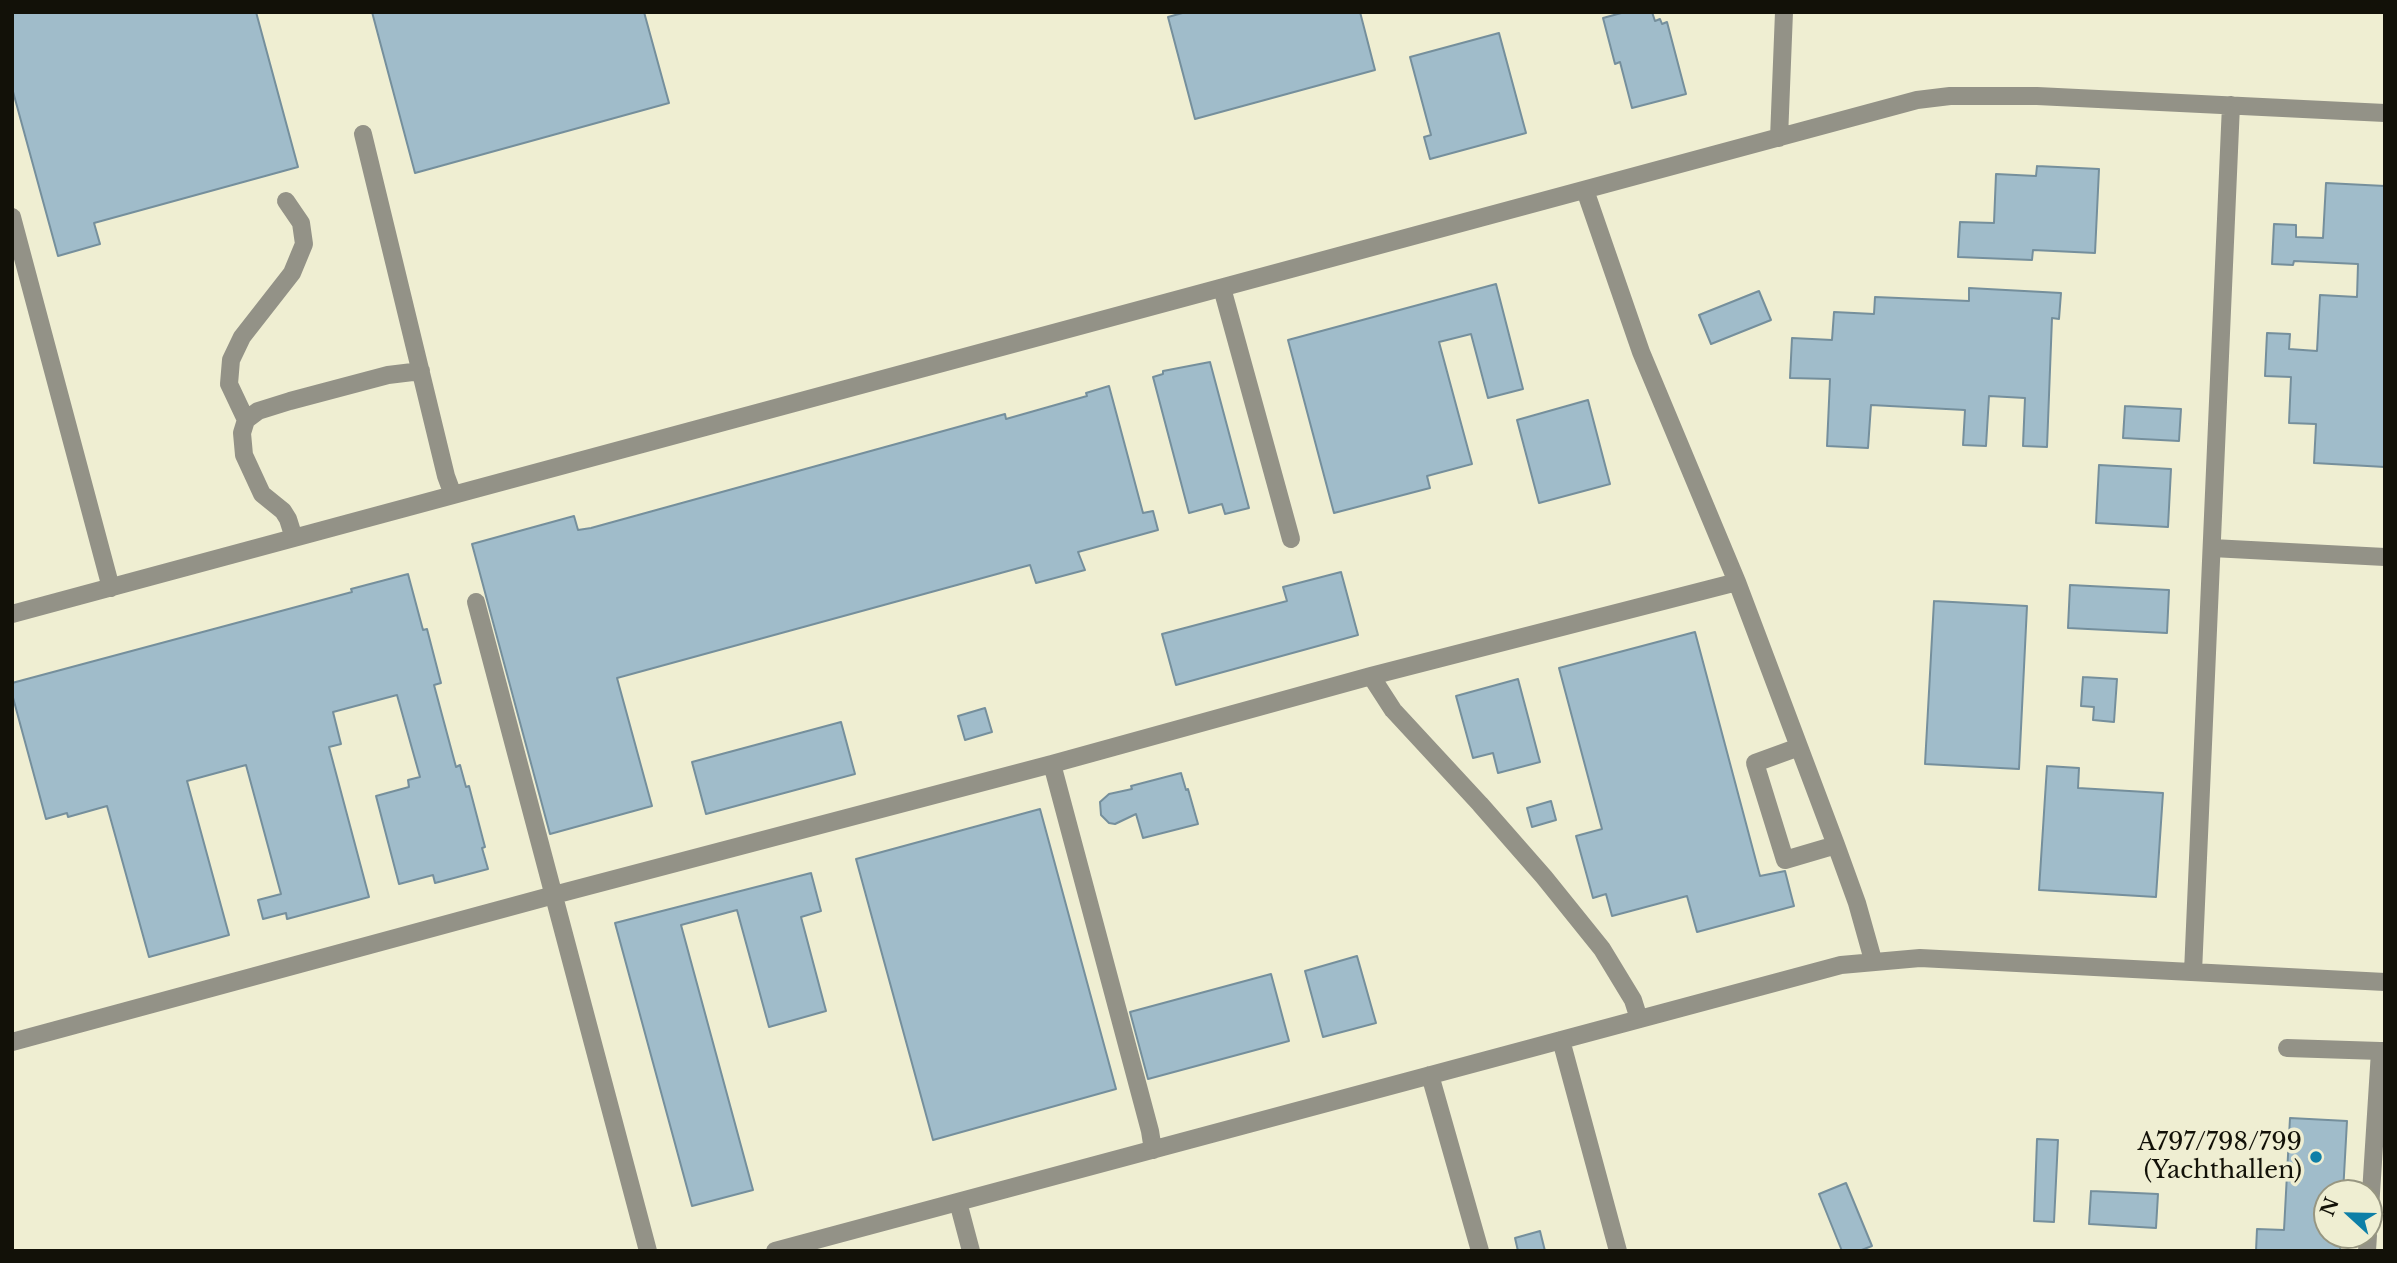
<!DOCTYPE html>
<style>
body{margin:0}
#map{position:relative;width:2397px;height:1263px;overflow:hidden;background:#efeed2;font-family:"Libre Baskerville",serif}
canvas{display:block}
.frame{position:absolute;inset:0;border:14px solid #121108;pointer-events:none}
.north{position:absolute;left:2313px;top:1179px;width:70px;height:70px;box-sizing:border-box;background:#efeed2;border:2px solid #979681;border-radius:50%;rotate:292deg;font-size:19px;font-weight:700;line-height:28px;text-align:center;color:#121108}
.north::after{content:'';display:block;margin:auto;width:24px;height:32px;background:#0e7fa7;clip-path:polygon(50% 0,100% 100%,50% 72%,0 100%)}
</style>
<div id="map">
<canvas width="2397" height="1263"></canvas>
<div class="frame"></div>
<div class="north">N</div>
</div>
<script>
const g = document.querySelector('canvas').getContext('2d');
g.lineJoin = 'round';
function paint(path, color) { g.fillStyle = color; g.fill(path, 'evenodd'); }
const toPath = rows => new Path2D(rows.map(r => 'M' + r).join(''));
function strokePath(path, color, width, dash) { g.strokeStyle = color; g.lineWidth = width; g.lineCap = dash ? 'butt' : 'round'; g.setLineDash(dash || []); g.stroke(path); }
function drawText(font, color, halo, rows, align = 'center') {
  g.font = font + ' "Libre Baskerville",serif'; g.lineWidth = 7; g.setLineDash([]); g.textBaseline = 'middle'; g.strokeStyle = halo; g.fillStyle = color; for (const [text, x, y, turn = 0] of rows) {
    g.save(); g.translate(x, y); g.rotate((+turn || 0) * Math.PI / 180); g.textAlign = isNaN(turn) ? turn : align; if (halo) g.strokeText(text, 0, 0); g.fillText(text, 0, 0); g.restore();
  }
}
const building = toPath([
 [12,12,256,12,298,167,94,223,100,244,58,256,12,88,12,12],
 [372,12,644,12,669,103,415,173,372,12],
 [1186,12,1360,12,1375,70,1195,119,1168,17,1186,12],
 [1625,12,1652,12,1655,21,1660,19,1662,24,1667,22,1686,94,1632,108,1620,62,1615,64,1603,18,1625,12],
 [1499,33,1526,133,1430,159,1424,137,1431,135,1410,57,1499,33],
 [2037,166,2099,169,2095,253,2033,250,2032,260,1958,257,1960,222,1994,223,1996,174,2036,176,2037,166],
 [2326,183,2385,186,2385,467,2314,463,2316,424,2289,423,2291,377,2265,376,2267,333,2290,334,2289,349,2317,351,2320,295,2357,297,2358,264,2294,261,2293,265,2272,264,2274,224,2296,225,2296,237,2323,238,2326,183],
 [1496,284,1523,389,1488,398,1471,334,1439,342,1472,464,1427,476,1430,488,1334,513,1288,340,1496,284],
 [1969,288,2061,293,2059,319,2052,318,2047,447,2023,446,2025,398,1989,396,1986,446,1963,445,1965,410,1871,405,1868,448,1827,446,1830,379,1790,378,1792,338,1832,340,1834,312,1874,314,1875,297,1969,301,1969,288],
 [1759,291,1771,320,1711,344,1699,315,1759,291],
 [1210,362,1249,508,1225,514,1222,504,1189,513,1153,377,1163,374,1163,371,1210,362],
 [1109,386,1143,513,1153,511,1158,530,1078,552,1085,570,1036,583,1030,565,617,678,652,806,550,834,472,544,574,516,578,530,591,528,1005,414,1006,419,1087,396,1086,393,1109,386],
 [1588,400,1610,484,1539,503,1517,420,1588,400],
 [2125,406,2181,409,2179,441,2123,438,2125,406],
 [2099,465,2171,469,2168,527,2096,523,2099,465],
 [1341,572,1358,635,1176,685,1162,634,1287,601,1283,587,1341,572],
 [408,574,423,630,427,629,441,683,434,685,456,767,460,765,466,787,469,786,485,847,482,848,488,869,435,883,433,875,399,884,376,796,409,787,408,780,420,777,397,695,333,712,341,744,329,747,369,897,287,919,286,913,263,919,258,900,281,894,246,765,187,781,229,935,149,957,107,806,68,817,67,813,46,819,12,694,12,683,352,592,351,589,408,574],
 [2070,585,2169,590,2167,633,2068,628,2070,585],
 [1934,601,2027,606,2019,769,1925,764,1934,601],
 [1695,632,1760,876,1785,871,1794,906,1697,932,1687,896,1612,916,1606,894,1593,898,1576,836,1602,829,1559,668,1695,632],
 [2083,677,2117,679,2114,722,2093,720,2094,707,2081,706,2083,677],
 [1518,679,1540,762,1498,773,1493,753,1473,758,1456,696,1518,679],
 [985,708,992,732,965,740,958,716,985,708],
 [841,722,855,774,706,814,692,762,841,722],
 [2047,766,2079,768,2078,788,2163,793,2156,897,2039,890,2047,766],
 [1181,773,1186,790,1188,789,1198,824,1143,838,1136,814,1115,824,1109,823,1101,815,1100,802,1109,794,1132,789,1131,786,1181,773],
 [1551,801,1556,820,1532,827,1527,808,1551,801],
 [1040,809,1116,1089,933,1140,856,859,1040,809],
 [811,873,821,911,801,917,826,1011,769,1027,737,910,681,925,753,1190,692,1206,615,923,811,873],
 [1357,956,1376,1023,1323,1037,1305,971,1357,956],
 [1271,974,1289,1041,1148,1079,1130,1012,1271,974],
 [2290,1118,2347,1121,2343,1193,2327,1193,2327,1235,2341,1235,2340,1251,2256,1251,2257,1229,2284,1230,2290,1118],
 [2037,1139,2058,1140,2054,1222,2034,1221,2037,1139],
 [1846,1183,1872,1246,1859,1251,1842,1251,1819,1194,1846,1183],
 [2091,1191,2158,1194,2156,1228,2089,1224,2091,1191],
 [1540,1231,1545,1251,1518,1251,1515,1238,1540,1231]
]);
paint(building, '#a0bcca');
strokePath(building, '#758f9c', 2);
strokePath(toPath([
 [363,134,446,476,453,495],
 [1779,138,1784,12],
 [1585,190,1641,352,1737,582,1836,845,1857,903,1873,960],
 [12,217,111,588],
 [1222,288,1291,539],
 [246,420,229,384,231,360,242,337,292,273,304,244,301,223,286,201],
 [294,538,288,519,283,511,262,494,244,455,242,433,246,420,258,411,290,401,388,375,421,371],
 [2212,548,2385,557],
 [476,602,648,1251],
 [12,614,1917,100,1950,96,2037,96,2385,113],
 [1371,676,1393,710,1480,804,1544,877,1602,949,1633,1000,1639,1019],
 [1799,747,1755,763,1785,860,1836,845],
 [1052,764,1150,1131,1153,1150],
 [2193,972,2231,105],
 [1561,1040,1618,1251],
 [12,1042,554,895,1052,764,1371,676,1737,582],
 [2287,1048,2380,1051],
 [1430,1075,1480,1251],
 [958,1202,971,1251],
 [2369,1225,2380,1051,2385,1051],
 [775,1251,1841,965,1920,958,2385,982],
 [2367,1251,2368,1235]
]), '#939287', 18);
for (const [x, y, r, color] of [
 [2316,1157,7,"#0e7fa7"]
]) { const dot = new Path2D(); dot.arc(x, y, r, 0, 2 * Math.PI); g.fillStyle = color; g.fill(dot); strokePath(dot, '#efeed2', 2.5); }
drawText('24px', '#121108', '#efeed2', [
 ["A797/798/799",2302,1143],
 ["(Yachthallen)",2302,1171]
], 'right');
</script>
